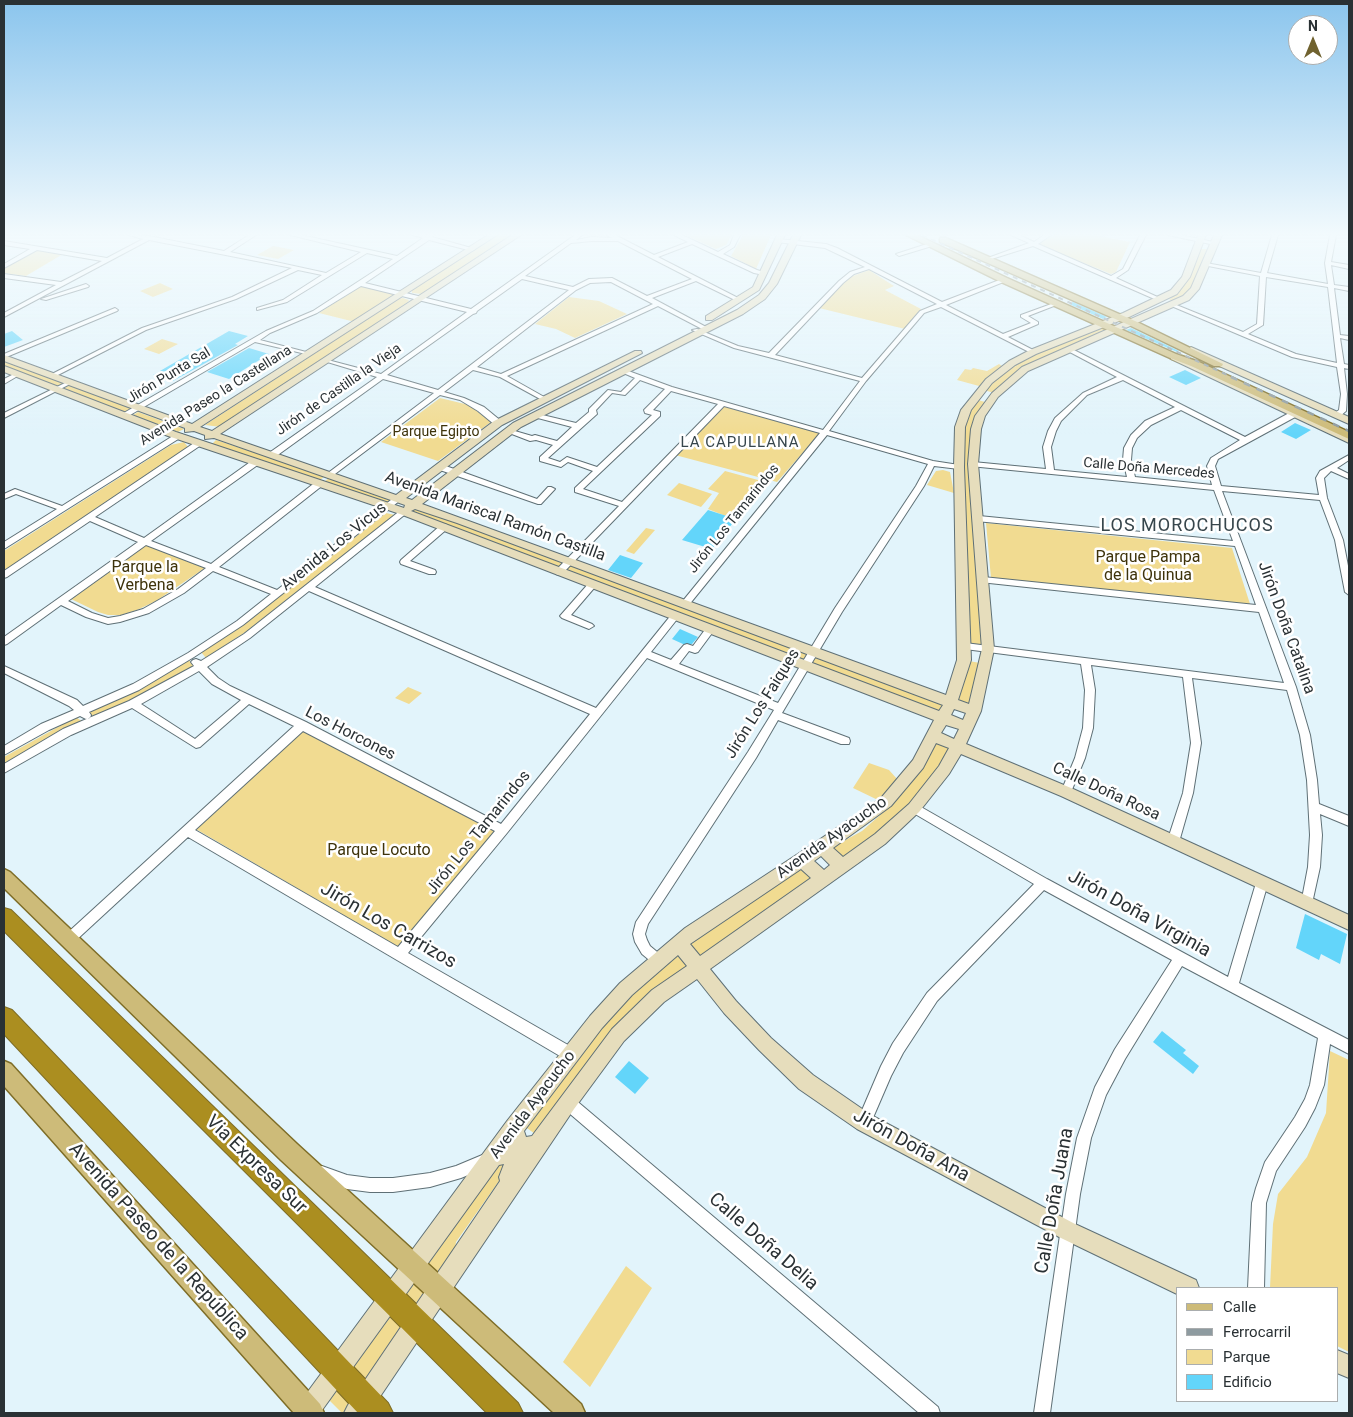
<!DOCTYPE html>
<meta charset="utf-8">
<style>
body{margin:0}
#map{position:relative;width:1353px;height:1417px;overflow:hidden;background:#e2f4fb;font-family:Roboto,sans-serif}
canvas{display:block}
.frame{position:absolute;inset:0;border:5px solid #2a3134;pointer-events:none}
.legend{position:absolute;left:1176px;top:1287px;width:162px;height:115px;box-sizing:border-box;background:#fff;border:1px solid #aaadae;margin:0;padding:6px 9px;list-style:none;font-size:15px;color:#2a3134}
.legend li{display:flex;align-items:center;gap:10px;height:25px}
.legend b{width:25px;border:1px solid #aaadae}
.north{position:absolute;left:1288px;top:15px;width:50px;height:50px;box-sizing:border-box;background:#fff;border:1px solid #aaadae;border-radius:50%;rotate:0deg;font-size:14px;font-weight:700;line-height:20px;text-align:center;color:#2a3134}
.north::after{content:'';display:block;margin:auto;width:18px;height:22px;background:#70622f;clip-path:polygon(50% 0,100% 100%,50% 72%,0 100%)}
</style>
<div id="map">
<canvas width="1353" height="1417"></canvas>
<div class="frame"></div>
<ul class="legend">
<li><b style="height:6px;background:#cdbb79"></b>Calle</li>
<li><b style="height:6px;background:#8e9ba0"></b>Ferrocarril</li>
<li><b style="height:14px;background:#f1db91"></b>Parque</li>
<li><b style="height:14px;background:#63d5fa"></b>Edificio</li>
</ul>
<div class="north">N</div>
</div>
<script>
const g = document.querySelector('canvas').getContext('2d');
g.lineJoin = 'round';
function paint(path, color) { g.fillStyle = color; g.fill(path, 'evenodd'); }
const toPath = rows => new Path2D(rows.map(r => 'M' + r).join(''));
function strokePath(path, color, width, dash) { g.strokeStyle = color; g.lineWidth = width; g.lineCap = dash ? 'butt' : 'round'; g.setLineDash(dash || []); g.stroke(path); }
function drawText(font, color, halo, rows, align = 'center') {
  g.font = font + ' Roboto,sans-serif'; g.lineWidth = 5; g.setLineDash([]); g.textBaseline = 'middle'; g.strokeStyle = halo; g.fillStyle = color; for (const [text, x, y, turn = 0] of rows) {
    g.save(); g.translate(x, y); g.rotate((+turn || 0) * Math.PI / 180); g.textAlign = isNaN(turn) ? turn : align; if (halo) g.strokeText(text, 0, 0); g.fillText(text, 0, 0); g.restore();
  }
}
paint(toPath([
 [496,235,511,235,422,294,412,293,412,290],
 [685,235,732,235,726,245,716,249],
 [743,235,771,235,756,269,731,256],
 [1055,235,1095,235,1130,242,1116,272,1111,274,1037,244],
 [273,246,294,250,278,259,257,255],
 [1200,249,1207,249,1194,284,1185,295,1174,301,1169,300,1183,287],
 [37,250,63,254,26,276,4,273,4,269],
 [869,270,894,286,885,290,921,309,905,329,819,308,850,277],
 [160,283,173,289,153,297,140,291],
 [360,286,396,295,355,322,319,313],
 [569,297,599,301,627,314,575,338,556,329,535,324],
 [403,298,409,300,408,302,221,427,205,425,398,299],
 [1100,327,1107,330,1023,368,994,393,984,390,1015,364,1036,353],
 [162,339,178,344,159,354,144,349],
 [4,361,65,384,57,388,4,367],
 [999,364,1002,366,979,386,957,380,965,369,971,370,973,368,987,371],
 [70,385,132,409,125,414,62,389],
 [440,398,469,405,491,422,438,461,381,442],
 [978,400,985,402,975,428,986,648,968,644,961,465,963,423,971,408],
 [723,405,821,432,777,482,675,455],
 [138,412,184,429,178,432,133,415],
 [216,440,325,476,320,480,212,444],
 [184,442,188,447,4,571,4,551,171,445],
 [943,470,950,472,954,493,927,485,936,471],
 [725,471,769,483,738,521,708,509,719,493,708,489],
 [329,478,392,499,387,503,324,482],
 [679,483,712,494,701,507,667,495],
 [415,506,564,562,557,569,408,512],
 [386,513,395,515,247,631,206,658,201,652,242,626],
 [986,523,1232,548,1250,604,991,578],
 [646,528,655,530,634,554,626,551],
 [145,545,205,568,156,601,137,610,121,615,108,615,98,612,71,599],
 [569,564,811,652,805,663,562,571],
 [816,654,947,703,941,715,809,666],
 [188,659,194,667,132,702,94,719,87,711],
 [963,660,986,664,973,711,949,702],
 [408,687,422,693,409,704,395,698],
 [76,717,83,722,4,767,4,757],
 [302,729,495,830,400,948,194,828],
 [936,741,952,748,911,807,843,862,829,849,862,831,888,808],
 [869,763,889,770,898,780,880,801,853,788],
 [800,863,818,880,701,958,690,947,692,940],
 [684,947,692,965,656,990,538,1136,524,1126,577,1054,650,975],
 [1330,1051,1349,1060,1349,1352,1337,1346,1337,1288,1270,1288,1273,1224,1278,1194,1307,1157,1326,1113],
 [498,1162,509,1167,456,1242,454,1257,347,1413,342,1413,326,1397],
 [626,1266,652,1288,590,1387,563,1362]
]), '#f1db91');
paint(toPath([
 [1073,302,1107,317,1103,319,1069,304],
 [1131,328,1179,351,1177,352,1126,330],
 [12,331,23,340,4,347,4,334],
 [229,331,248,336,235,344,238,345,173,381,153,375],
 [249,348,269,354,229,379,207,372],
 [1185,370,1201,378,1186,385,1169,377],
 [1295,423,1311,430,1296,439,1281,432],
 [708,510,736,519,712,549,682,540],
 [620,555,643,563,631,578,608,570],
 [680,629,698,637,692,644,683,644,672,639],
 [1305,914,1347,934,1340,964,1321,954,1319,960,1296,948],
 [1162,1031,1186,1050,1183,1053,1199,1066,1193,1074,1153,1042],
 [629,1061,649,1078,635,1094,615,1077]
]), '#63d5fa');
const street = toPath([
 [129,235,149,236,224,251,249,235,256,235,230,252,326,273,361,252,290,235,301,235,397,256,423,238,413,235,435,235,432,237,475,249,472,251,429,240,365,283,471,309,575,235,582,235,576,240,592,237,612,238,607,235,615,235,654,255,688,242,674,235,682,235,718,252,730,245,734,235,740,235,734,247,723,254,757,270,767,273,764,275,754,273,692,244,658,257,742,300,737,301,696,281,652,298,708,328,708,330,704,330,658,306,507,376,546,398,546,400,542,400,500,377,473,370,444,392,464,398,484,407,501,421,501,425,495,425,478,411,460,400,440,395,331,477,328,477,328,473,434,393,383,379,275,457,269,457,269,453,377,377,324,361,324,359,381,374,467,312,361,286,317,313,270,333,260,340,310,353,310,355,255,342,125,418,121,416,122,414,266,331,313,311,393,259,367,253,287,302,257,310,257,308,283,300,322,275,298,270,236,299,146,330,54,377,50,377,50,375,142,328,232,297,292,268,149,240,4,317,4,313,56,285,4,278,4,274,61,282,102,261,37,250,4,268,4,264,30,249,4,245,4,241,107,258,143,239,129,235],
 [592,241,618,241,692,279,647,296,612,278,589,279,573,287,525,276,571,243,592,241],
 [522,279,569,290,438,390,387,375,473,314,476,313,477,311,522,279],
 [611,282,653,304,501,374,477,367,576,290,590,283,611,282],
 [1011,235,1019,235,1034,242,1044,235,1051,235,1038,244,1111,276,1123,269,1140,235,1146,235,1128,270,1116,278,1164,300,1159,301,1033,246,985,261,985,259,1029,243,1011,235],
 [1168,235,1181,235,1218,243,1215,245,1168,235],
 [1272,235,1278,235,1267,273,1328,284,1325,263,1330,235,1336,235,1331,262,1349,265,1349,269,1331,265,1334,285,1349,287,1349,291,1334,288,1340,335,1349,336,1349,340,1340,338,1344,364,1349,365,1349,369,1344,368,1347,394,1346,411,1339,417,1332,415,1339,410,1341,394,1337,367,1292,357,1169,305,1174,304,1243,332,1257,324,1260,276,1203,265,1206,263,1261,273,1272,235],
 [1266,277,1328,287,1337,363,1296,354,1248,334,1263,325,1266,277],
 [779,239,826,244,837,248,942,302,1002,279,1006,279,1006,281,946,305,1003,334,1031,323,1021,317,1021,315,1054,303,1059,304,1028,316,1038,322,1038,324,1008,337,1035,351,1035,353,1033,354,941,307,924,313,866,381,829,431,933,461,959,465,963,467,959,469,934,466,924,486,842,612,782,713,849,738,850,741,849,744,841,744,778,720,756,758,648,924,645,934,647,940,650,946,662,956,664,960,662,964,658,966,654,964,642,954,635,942,633,934,636,922,748,752,774,710,647,658,507,833,408,953,575,1049,577,1054,575,1059,570,1061,565,1059,188,837,72,944,68,946,64,944,62,940,64,936,294,726,249,704,200,747,196,748,132,708,71,735,4,773,4,764,63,729,129,701,194,666,191,662,193,660,196,659,201,661,244,634,401,510,407,510,408,512,315,587,596,708,672,614,675,613,680,616,678,618,651,652,671,660,684,645,687,644,693,646,707,627,713,627,715,629,698,652,695,653,689,651,679,664,778,703,835,608,916,486,928,464,827,435,688,606,685,607,681,604,682,602,820,433,724,406,562,574,559,575,556,574,555,572,556,570,619,506,575,492,575,488,593,471,568,462,561,467,540,461,540,457,553,445,536,440,530,441,504,431,508,429,532,436,535,435,557,441,572,427,534,417,534,413,576,423,589,412,589,409,608,390,621,392,635,378,621,372,621,370,623,369,672,387,823,430,860,381,734,348,692,330,697,329,738,346,769,353,839,281,850,272,865,267,825,248,777,242,776,241,779,239],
 [869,269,937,304,920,311,862,378,775,355,843,283,854,274,869,269],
 [640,380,665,389,644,410,645,413,652,415,597,467,567,457,560,462,548,458,597,414,596,410,612,393,625,395,640,380],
 [671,391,718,404,622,502,583,489,660,416,660,412,653,410,671,391],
 [309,591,590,714,501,824,306,722,230,686,218,678,207,667,250,638,309,591],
 [199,671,212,684,241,700,195,739,141,704,199,671],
 [303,731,495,831,398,947,195,830,303,731],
 [930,243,933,245,932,246,899,256,896,254,930,243],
 [86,284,89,286,88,287,46,300,41,299,86,284],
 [115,308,118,310,117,311,4,358,4,354,115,308],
 [1068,347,1245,437,1291,412,1297,412,1297,416,1218,459,1215,466,1221,486,1319,495,1316,478,1320,471,1349,455,1349,460,1337,468,1349,474,1349,479,1331,471,1324,478,1327,498,1343,540,1349,571,1349,595,1345,592,1335,540,1320,500,1222,491,1296,687,1310,735,1317,780,1319,804,1349,816,1349,826,1320,814,1322,835,1320,867,1311,908,1307,909,1303,908,1301,904,1308,867,1310,835,1307,780,1300,735,1287,690,1192,678,1201,743,1193,793,1179,842,1177,845,1173,847,1169,845,1167,842,1183,793,1191,743,1183,677,1091,665,1095,690,1093,728,1085,758,1071,792,1070,795,1066,796,1062,795,1061,792,1075,758,1083,728,1085,690,1081,664,965,649,960,646,965,643,1284,683,1259,612,980,582,979,580,983,577,1256,605,1235,546,976,521,975,519,979,516,1233,541,1214,490,970,466,969,464,973,462,1046,469,1043,447,1048,431,1055,418,1083,393,1117,377,1066,350,1065,349,1068,347],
 [1123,380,1175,407,1145,421,1131,435,1124,448,1123,460,1127,477,1054,470,1051,447,1056,431,1061,421,1087,395,1123,380],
 [1181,410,1240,440,1211,458,1207,466,1212,485,1135,477,1131,460,1132,448,1137,438,1151,425,1181,410],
 [16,373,21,374,4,384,4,379,16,373],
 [67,382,72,383,4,418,4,413,67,382],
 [176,434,182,434,183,436,4,549,4,542,57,509,16,494,4,499,4,494,15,489,62,506,176,434],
 [197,441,203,441,204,443,95,517,144,538,253,460,259,460,259,464,151,541,211,564,317,481,323,481,323,485,219,567,277,590,396,496,402,496,403,498,243,625,194,657,139,690,89,712,91,715,90,718,86,719,80,716,49,730,4,755,4,746,41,724,74,710,69,706,4,673,4,666,77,700,83,706,133,684,188,653,237,621,271,594,213,571,184,593,149,613,120,622,108,624,86,617,61,605,7,644,4,645,4,637,138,542,90,521,7,577,4,578,4,571,197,441],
 [146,545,206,568,178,589,143,609,120,616,108,618,92,613,68,601,146,545],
 [437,465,443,465,537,499,548,487,551,487,555,489,541,504,538,504,437,469,437,465],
 [444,524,447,525,447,529,410,561,435,570,436,572,435,574,429,574,401,564,400,562,401,560,441,525,444,524],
 [592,582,595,583,596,585,595,587,571,615,592,624,594,626,589,629,562,618,560,616,589,583,592,582],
 [914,803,1047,879,1228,977,1256,883,1258,879,1262,878,1266,879,1268,883,1239,983,1349,1040,1349,1054,1330,1044,1324,1085,1315,1108,1305,1127,1276,1171,1266,1203,1264,1288,1248,1288,1252,1203,1256,1188,1265,1162,1295,1117,1305,1099,1310,1085,1318,1038,1182,966,1125,1059,1106,1095,1091,1138,1080,1194,1050,1413,1034,1413,1066,1194,1077,1138,1095,1087,1115,1049,1172,960,1044,890,937,1001,903,1053,891,1076,869,1127,864,1129,859,1127,857,1122,881,1066,893,1043,927,993,1034,884,910,811,909,808,910,805,914,803],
 [567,1095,572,1097,938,1407,940,1413,919,1413,562,1107,560,1102,562,1097,567,1095],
 [487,1153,492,1155,494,1160,492,1165,461,1178,430,1187,393,1192,370,1192,347,1189,317,1178,315,1173,317,1168,322,1166,347,1175,370,1178,393,1178,430,1173,456,1166,487,1153]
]);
const secondary = toPath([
 [488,235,497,235,200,427,212,431,512,235,521,235,220,434,396,495,494,421,635,351,641,351,642,353,502,425,406,498,412,500,513,423,737,310,759,295,769,283,793,235,801,235,777,284,765,299,743,314,521,427,422,504,946,695,957,660,954,467,955,427,961,410,986,379,1009,361,1030,350,1123,313,1171,290,1182,277,1198,235,1206,235,1190,277,1177,294,1129,317,1036,354,1015,365,992,383,971,410,965,427,964,467,971,660,958,700,969,704,982,649,968,464,971,429,975,416,992,393,1022,367,1183,296,1191,288,1214,235,1222,235,1199,289,1189,300,1028,371,998,397,985,416,981,429,978,464,994,649,981,711,966,744,1071,788,1349,915,1349,930,1061,796,961,754,949,774,919,812,885,844,710,969,736,1001,771,1038,813,1075,871,1115,1075,1224,1196,1280,1199,1288,1177,1288,1177,1294,1061,1238,857,1129,799,1089,759,1050,724,1013,697,979,664,1002,624,1041,574,1109,369,1413,344,1413,348,1405,500,1181,499,1177,504,1164,499,1165,320,1413,295,1413,298,1405,507,1121,590,1016,620,983,685,928,810,846,881,798,913,760,934,720,400,514,168,436,4,372,4,366,7,367,176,432,404,508,405,505,214,438,205,439,205,435,194,431,185,432,185,428,4,361,4,355,192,424,488,235],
 [415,509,457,523,943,705,939,711,411,511,415,509],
 [954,709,966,713,963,720,951,715,954,709],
 [946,725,959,729,954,739,941,733,946,725],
 [936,743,949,748,939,766,909,804,875,834,843,857,833,848,891,806,923,768,936,743],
 [821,856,830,865,824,870,814,861,821,856],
 [801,869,811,878,700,956,690,944,801,869],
 [678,955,687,966,652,990,612,1029,532,1136,526,1137,524,1131,602,1028,632,995,678,955],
 [777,235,785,235,759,290,712,320,706,320,706,316,753,287,777,235],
 [1191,347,1349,417,1349,424,1188,352,1187,350,1191,347],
 [1174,354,1349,436,1349,443,1171,359,1171,355,1174,354],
 [1337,1350,1349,1355,1349,1378,1337,1373,1337,1350]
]);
const primary = toPath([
 [906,235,917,235,1007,278,1176,354,1199,362,1349,432,1349,439,1191,366,1170,358,1001,282,906,235],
 [940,238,946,238,1135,321,1223,364,1222,366,1214,366,1129,325,940,242,940,238],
 [4,869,10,872,297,1144,581,1404,585,1413,554,1413,281,1160,4,888,4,869],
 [4,1061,11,1064,320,1404,324,1413,294,1413,4,1086,4,1061]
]);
const highway = toPath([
 [4,908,11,910,518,1403,523,1413,487,1413,4,931,4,908],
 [4,1007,12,1010,388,1403,393,1413,358,1413,4,1034,4,1007]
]);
strokePath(street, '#5f7076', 2);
strokePath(secondary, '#5f7076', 2);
strokePath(primary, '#7e6d27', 3);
strokePath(highway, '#7e6d27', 2);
paint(street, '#fff');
paint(secondary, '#e6ddbc');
paint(primary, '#cdbb79');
paint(highway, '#ab8e20');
strokePath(toPath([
 [922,235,1234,378]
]), '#8e9ba0', 2, [5, 5]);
strokePath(toPath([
 [1231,377,1349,431]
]), '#8e9ba0', 2.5, [7, 7]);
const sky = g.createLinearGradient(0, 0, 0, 434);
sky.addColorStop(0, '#8bc5ed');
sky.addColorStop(0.54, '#f2fafd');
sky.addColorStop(1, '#f2fafd00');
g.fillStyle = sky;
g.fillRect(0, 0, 1353, 434);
drawText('14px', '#2a3134', '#fff', [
 ["Jirón Punta Sal",169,376,-31],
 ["Jirón de Castilla la Vieja",339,390,-35],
 ["Avenida Paseo la Castellana",216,396,-32],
 ["Calle Doña Mercedes",1149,469,5],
 ["Jirón Los Tamarindos",734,519,-51]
]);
drawText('14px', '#3e330b', '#fff', [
 ["Parque Egipto",436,432]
]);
g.letterSpacing = '1px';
drawText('15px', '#37464c', '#fff', [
 ["LA CAPULLANA",740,443]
]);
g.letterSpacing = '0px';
drawText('16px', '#2a3134', '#fff', [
 ["Avenida Mariscal Ramón Castilla",495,517,20],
 ["Avenida Los Vicus",334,547,-39],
 ["Jirón Doña Catalina",1286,628,70],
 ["Jirón Los Faiques",763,704,-58],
 ["Los Horcones",350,734,27],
 ["Calle Doña Rosa",1106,792,25],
 ["Jirón Los Tamarindos",479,833,-51],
 ["Avenida Ayacucho",832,838,-35],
 ["Avenida Ayacucho",533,1105,-53]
]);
drawText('16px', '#3e330b', '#fff', [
 ["Parque Pampa",1148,558],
 ["de la Quinua",1148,576],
 ["Parque la",145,568],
 ["Verbena",145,586],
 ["Parque Locuto",379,851]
]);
g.letterSpacing = '1px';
drawText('18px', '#37464c', '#fff', [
 ["LOS MOROCHUCOS",1187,526]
]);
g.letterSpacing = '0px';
drawText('19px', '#2a3134', '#fff', [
 ["Jirón Doña Virginia",1139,914,29],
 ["Jirón Los Carrizos",388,926,30],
 ["Jirón Doña Ana",911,1146,29],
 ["Via Expresa Sur",256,1165,44],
 ["Calle Doña Juana",1055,1201,-80],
 ["Avenida Paseo de la República",158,1242,48],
 ["Calle Doña Delia",763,1242,41]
]);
</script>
